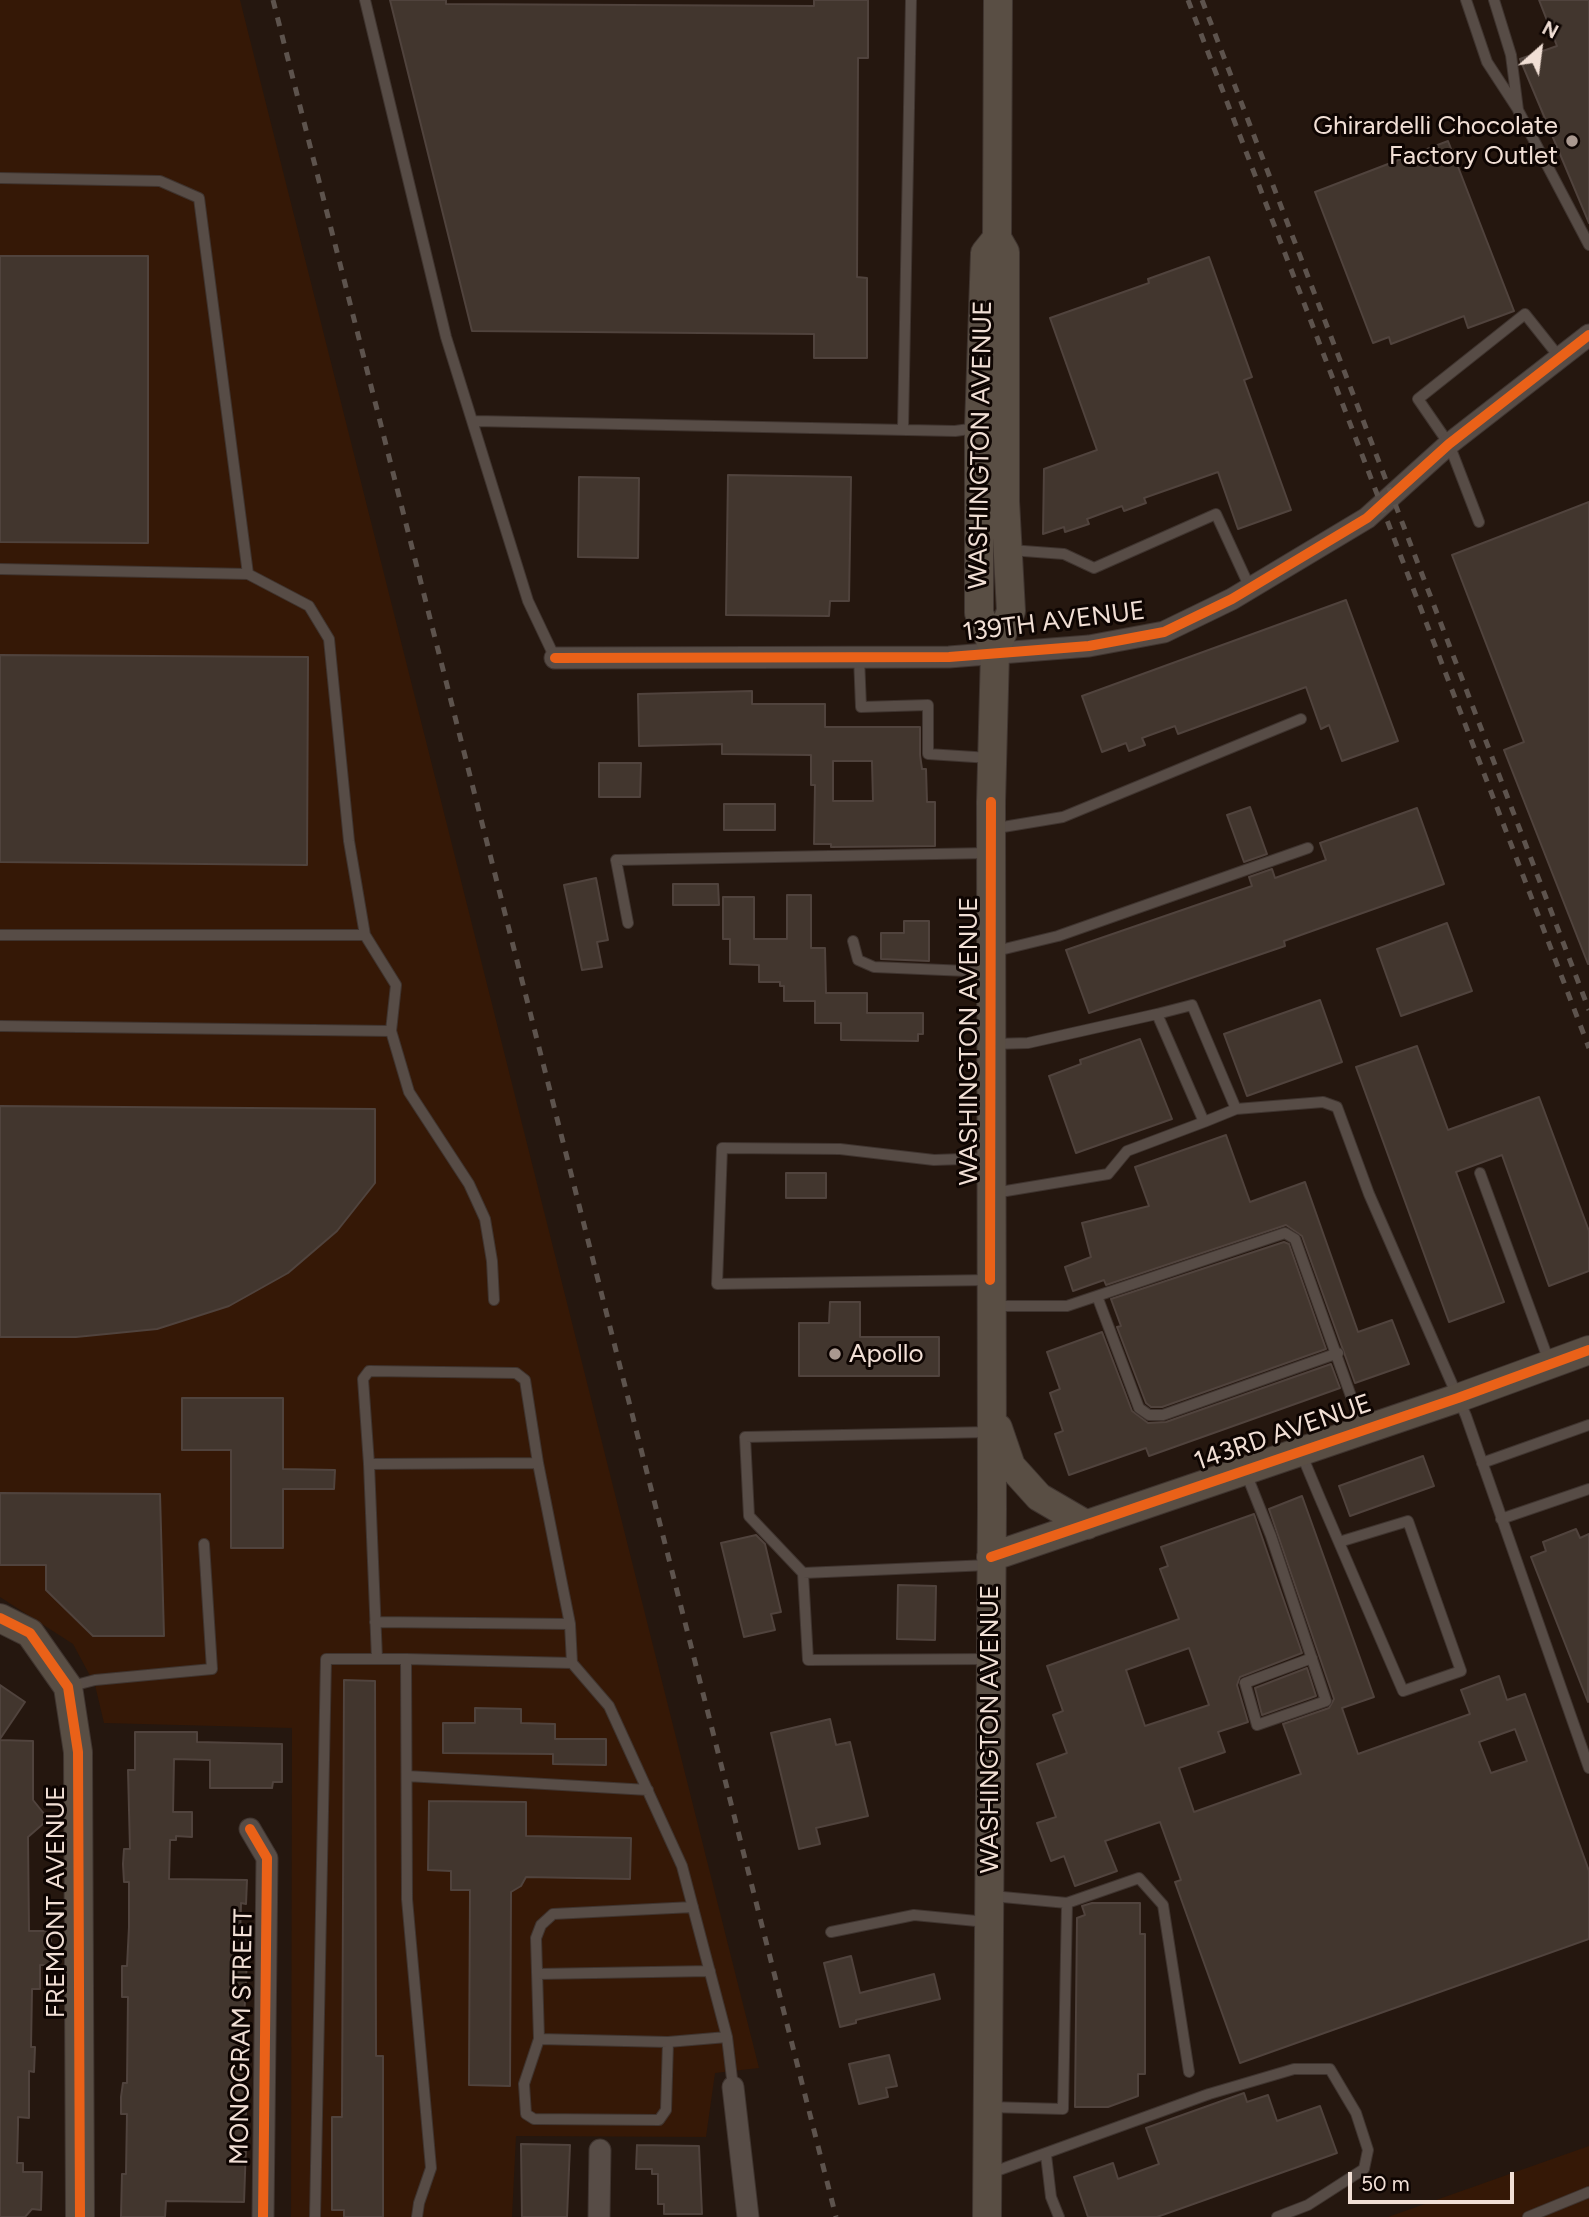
<!DOCTYPE html>
<style>
body{margin:0}
#map{position:relative;width:1589px;height:2217px;overflow:hidden;background:#25170f;font-family:Figtree,sans-serif}
canvas{display:block}
.north{position:absolute;left:1505px;top:14px;width:70px;height:70px;-webkit-text-stroke:5px #0e0502;paint-order:stroke;rotate:28deg;font-size:19px;font-weight:700;line-height:28px;text-align:center;color:#f1dfd5}
.north::after{content:'';display:block;margin:auto;width:24px;height:32px;background:#f1dfd5;clip-path:polygon(50% 0,100% 100%,50% 72%,0 100%)}
.scale{position:absolute;left:1348px;top:2172px;width:166px;height:32px;box-sizing:border-box;border:4px solid #f1dfd5;border-top:0;padding-left:9px;font-size:21px;line-height:24px;white-space:nowrap;color:#f1dfd5;-webkit-text-stroke:5px #0e0502;paint-order:stroke}
</style>
<div id="map">
<canvas width="1589" height="2217"></canvas>
<div class="north">N</div>
<div class="scale">50 m</div>
</div>
<script>
const g = document.querySelector('canvas').getContext('2d');
g.lineJoin = 'round';
function paint(path, color) { g.fillStyle = color; g.fill(path, 'evenodd'); }
const toPath = rows => new Path2D(rows.map(r => 'M' + r).join(''));
function strokePath(path, color, width, dash) { g.strokeStyle = color; g.lineWidth = width; g.lineCap = dash ? 'butt' : 'round'; g.setLineDash(dash || []); g.stroke(path); }
function drawText(font, color, halo, rows, align = 'center') {
  g.font = font + ' Figtree,sans-serif'; g.lineWidth = 6; g.setLineDash([]); g.textBaseline = 'middle'; g.strokeStyle = halo; g.fillStyle = color; for (const [text, x, y, turn = 0] of rows) {
    g.save(); g.translate(x, y); g.rotate((+turn || 0) * Math.PI / 180); g.textAlign = isNaN(turn) ? turn : align; if (halo) g.strokeText(text, 0, 0); g.fillText(text, 0, 0); g.restore();
  }
}
paint(toPath([
 [0,0,240,0,759,2068,715,2073,706,2137,516,2136,512,2217,291,2217,292,1728,104,1723,95,1685,73,1644,0,1597],
 [1589,2146,1589,2217,1388,2217]
]), '#351806');
const building = toPath([
 [390,0,446,0,446,4,814,6,814,0,868,0,868,58,858,58,857,277,867,278,867,358,814,358,814,334,472,331,390,0],
 [1539,0,1589,0,1589,223,1520,59,1557,46,1539,0],
 [1448,141,1514,311,1468,328,1464,316,1391,344,1389,337,1373,343,1315,192,1448,141],
 [0,256,148,256,148,543,0,542,0,256],
 [1209,257,1252,377,1244,380,1291,510,1238,529,1218,472,1144,498,1146,503,1124,511,1122,506,1087,519,1089,524,1065,532,1064,527,1043,534,1044,469,1097,450,1050,318,1149,283,1148,279,1209,257],
 [728,475,851,477,849,601,830,601,829,616,726,615,728,475],
 [579,477,639,478,638,558,578,557,579,477],
 [1589,502,1589,964,1588,964,1504,750,1524,742,1452,555,1589,502],
 [1346,600,1398,741,1342,761,1329,725,1321,729,1306,687,1178,734,1175,726,1142,738,1145,745,1129,751,1126,743,1102,752,1082,696,1346,600],
 [0,655,308,657,307,865,0,862,0,655],
 [752,691,752,704,825,704,825,727,920,727,920,755,922,769,926,769,927,802,935,802,935,846,831,847,831,844,814,844,815,785,811,785,811,755,722,754,722,744,639,746,638,694,752,691],
 [833,761,872,761,873,801,833,801,833,761],
 [599,763,641,763,640,797,599,797,599,763],
 [724,804,775,804,775,830,724,830,724,804],
 [1250,807,1267,854,1244,862,1227,815,1250,807],
 [1417,808,1444,884,1284,941,1285,946,1089,1013,1066,950,1252,886,1249,877,1272,869,1275,878,1326,860,1320,843,1417,808],
 [596,878,608,940,597,942,602,967,582,970,564,885,596,878],
 [673,884,718,884,719,905,673,905,673,884],
 [787,895,811,895,811,948,825,948,826,993,867,993,867,1013,923,1013,923,1034,918,1034,918,1041,841,1040,841,1023,815,1023,815,1001,784,1001,784,986,780,986,780,982,759,982,759,965,730,964,730,939,723,939,723,897,754,897,754,939,787,939,787,895],
 [904,921,929,921,929,961,881,959,881,933,904,933,904,921],
 [1447,923,1472,991,1401,1016,1377,949,1447,923],
 [1320,1000,1342,1062,1247,1096,1224,1034,1320,1000],
 [1140,1039,1172,1119,1076,1153,1049,1076,1081,1064,1080,1060,1140,1039],
 [1417,1046,1448,1130,1539,1097,1589,1231,1589,1271,1549,1286,1502,1155,1456,1172,1504,1302,1449,1322,1356,1067,1417,1046],
 [0,1106,375,1109,375,1183,337,1231,288,1273,229,1306,157,1329,76,1337,0,1337,0,1106],
 [1226,1135,1250,1202,1305,1182,1358,1332,1392,1320,1409,1364,1355,1383,1302,1236,1286,1225,1106,1285,1104,1280,1073,1291,1065,1267,1091,1257,1082,1223,1149,1206,1135,1167,1226,1135],
 [786,1173,826,1173,826,1198,786,1198,786,1173],
 [1284,1242,1289,1244,1326,1349,1162,1407,1151,1407,1146,1403,1117,1327,1121,1326,1111,1299,1284,1242],
 [830,1302,860,1302,860,1337,939,1337,939,1376,799,1376,799,1323,829,1323,830,1302],
 [1102,1332,1132,1411,1148,1423,1166,1422,1331,1364,1340,1388,1149,1456,1146,1448,1069,1475,1055,1434,1063,1431,1050,1393,1060,1389,1047,1352,1102,1332],
 [182,1398,283,1398,283,1469,335,1470,334,1489,283,1489,283,1548,231,1548,231,1450,182,1450,182,1398],
 [1423,1456,1434,1486,1350,1516,1339,1486,1423,1456],
 [0,1493,160,1494,164,1636,93,1636,46,1590,46,1565,0,1565,0,1493],
 [1302,1496,1374,1697,1342,1708,1358,1754,1470,1714,1461,1690,1499,1676,1507,1700,1525,1694,1589,1871,1589,1939,1240,2063,1175,1882,1181,1880,1160,1822,1105,1841,1117,1871,1075,1886,1064,1856,1051,1861,1037,1823,1056,1817,1037,1764,1067,1753,1053,1715,1063,1711,1047,1666,1179,1619,1160,1569,1168,1566,1161,1547,1254,1514,1302,1653,1240,1677,1237,1685,1248,1722,1218,1732,1225,1752,1179,1768,1194,1812,1301,1774,1283,1724,1329,1708,1334,1699,1269,1509,1302,1496],
 [1189,1648,1209,1705,1145,1726,1126,1670,1189,1648],
 [1515,1729,1527,1761,1491,1773,1479,1742,1515,1729],
 [1576,1529,1580,1538,1589,1534,1588,1702,1531,1557,1546,1551,1543,1542,1576,1529],
 [756,1535,765,1544,781,1612,771,1614,775,1630,744,1637,721,1543,756,1535],
 [898,1585,936,1586,935,1640,897,1639,898,1585],
 [1307,1668,1316,1696,1262,1715,1255,1688,1307,1668],
 [344,1680,375,1681,376,2056,383,2056,383,2217,344,2217,344,2210,332,2210,332,2117,342,2117,344,1680],
 [0,1685,25,1702,0,1739,0,1685],
 [475,1708,521,1709,521,1723,555,1724,555,1739,606,1739,606,1765,553,1764,553,1754,443,1753,443,1723,475,1723,475,1708],
 [830,1719,836,1745,850,1742,868,1816,816,1828,820,1844,799,1849,771,1733,830,1719],
 [135,1732,197,1732,197,1742,282,1744,282,1782,273,1782,272,1788,210,1788,210,1760,174,1759,173,1812,192,1812,192,1837,176,1836,176,1840,170,1840,169,1879,247,1880,246,1904,241,1903,240,1938,248,1938,242,2062,246,2068,246,2145,244,2202,166,2201,165,2217,121,2217,122,2174,126,2174,127,2114,121,2114,121,2097,123,2083,127,2083,128,1997,122,1997,122,1966,127,1966,129,1927,129,1882,124,1882,123,1864,124,1849,130,1849,128,1770,135,1770,135,1732],
 [0,1740,33,1741,33,1800,45,1815,44,1823,28,1837,29,1931,51,1931,50,1965,40,1965,40,1989,32,1989,31,2047,35,2047,34,2072,29,2071,29,2118,18,2117,18,2126,17,2163,23,2163,23,2172,42,2172,41,2210,32,2209,25,2217,0,2217,0,1740],
 [429,1801,526,1802,526,1836,631,1838,630,1879,526,1877,521,1886,511,1892,510,2086,469,2085,470,1890,451,1890,451,1871,428,1870,429,1801],
 [1092,1903,1140,1903,1140,1934,1145,1934,1145,2074,1138,2074,1138,2096,1108,2107,1075,2107,1077,1918,1085,1915,1082,1906,1092,1903],
 [851,1956,860,1993,934,1974,940,1999,856,2020,856,2023,840,2027,824,1963,851,1956],
 [889,2055,897,2086,886,2088,888,2097,859,2104,849,2064,889,2055],
 [1244,2093,1247,2102,1268,2095,1277,2121,1320,2106,1337,2153,1157,2217,1088,2217,1074,2177,1113,2163,1118,2179,1159,2164,1146,2128,1244,2093],
 [521,2144,570,2145,567,2217,522,2217,521,2144],
 [637,2145,699,2146,702,2214,664,2214,664,2204,658,2204,658,2174,652,2174,652,2169,636,2169,637,2145]
]);
paint(building, '#42362e');
strokePath(building, '#50433d', 2);
const lane = toPath([
 [365,0,446,337,528,601,555,658],
 [1466,0,1487,62,1517,108],
 [1494,0,1511,55,1518,110,1589,245],
 [0,178,160,181,199,198,248,574],
 [475,421,955,431,977,428],
 [903,430,911,0],
 [1479,522,1449,444,1418,399,1525,314,1560,358],
 [1010,550,1064,554,1094,568,1216,514,1250,588],
 [0,569,248,574,309,606,329,639,349,841,365,935,396,985,391,1031,0,1026],
 [859,657,861,707,928,705,928,754,990,758],
 [991,829,1063,817,1301,719],
 [628,923,616,860,989,853],
 [0,935,365,935],
 [853,941,858,960,874,967,990,972],
 [992,952,1058,936,1308,848],
 [1157,1014,1192,1005,1236,1109,1204,1122],
 [391,1031,409,1092,469,1184,485,1219,492,1261,494,1300],
 [993,1044,1028,1043,1157,1014,1204,1122,1127,1151,1108,1174,994,1193],
 [1236,1109,1323,1102,1337,1107,1369,1194,1466,1416,1589,1768],
 [1480,1173,1550,1364],
 [990,1280,717,1284,722,1148,840,1149,934,1160,991,1158],
 [1097,1296,1139,1408,1149,1415,1163,1415,1338,1353],
 [993,1306,1067,1306,1285,1233,1295,1239,1363,1430],
 [1301,1453,1319,1496,1403,1691,1461,1671,1408,1521,1339,1542],
 [1482,1463,1589,1425],
 [369,1464,363,1379,369,1371,516,1373,525,1380,538,1463],
 [1246,1473,1271,1536,1326,1701,1257,1725,1245,1683,1312,1658],
 [1501,1519,1589,1489],
 [989,1565,803,1573,749,1516,745,1437,990,1432],
 [803,1573,808,1660,990,1659],
 [375,1622,570,1624],
 [377,1659,369,1464,538,1463,570,1624,572,1663],
 [68,1687,95,1680,212,1669,204,1544],
 [407,1776,648,1790],
 [992,1896,1067,1903,1139,1878,1163,1905,1189,2072],
 [693,1907,553,1914,541,1925,536,1938,539,2039,524,2084,526,2114,534,2119,659,2120,666,2110,668,2042,727,2037],
 [831,1932,914,1915,987,1922],
 [537,1974,710,1971],
 [539,2039,668,2042],
 [989,2107,1063,2109,1067,1903],
 [1046,2155,1051,2197,1059,2217],
 [988,2174,1209,2094,1294,2069,1330,2069,1356,2113,1368,2150,1364,2169,1308,2205,1277,2217],
 [315,2217,326,1659,406,1659],
 [417,2217,419,2203,431,2168,407,1899,406,1659,572,1663,609,1706,682,1866,727,2037,733,2087],
 [1528,2217,1589,2192]
]);
const street = toPath([
 [555,658,949,657,1089,646,1164,632,1232,599,1367,518,1449,444,1589,335],
 [250,1829,267,1858,263,2217],
 [733,2087,748,2217],
 [599,2217,600,2150]
]);
const secondary = toPath([
 [995,652,979,613,979,427,985,253,997,238],
 [998,1428,1011,1466,1039,1497,1087,1525],
 [991,1557,1458,1398,1589,1350],
 [0,1618,30,1633,68,1687,78,1752,80,2217],
 [987,2217,992,1508,991,802,995,652,1011,611,1005,501,1005,252,997,238,998,0]
]);
strokePath(lane, '#3f342f', 12);
strokePath(street, '#3f342f', 23);
strokePath(secondary, '#3f342f', 30);
strokePath(lane, '#574c46', 10);
strokePath(street, '#574c46', 21);
strokePath(secondary, '#594e44', 28);
strokePath(toPath([
 [273,0,836,2217],
 [1188,0,1589,1048],
 [1202,0,1589,1010]
]), '#5d534d', 5, [9, 9]);
strokePath(toPath([
 [555,658,949,657,1089,646,1164,632,1232,599,1367,518,1449,444,1589,335],
 [990,1280,991,802],
 [991,1557,1458,1398,1589,1350],
 [0,1618,30,1633,68,1687,78,1752,80,2217],
 [250,1829,267,1858,263,2217]
]), '#ea6118', 10);
for (const [x, y, r, color] of [
 [1572,141,7,"#aa9990"],
 [835,1354,7,"#aa9990"]
]) { const dot = new Path2D(); dot.arc(x, y, r, 0, 2 * Math.PI); g.fillStyle = color; g.fill(dot); strokePath(dot, '#0e0502', 2.5); }
drawText('26px', '#f1dfd5', '#0e0502', [
 ["Ghirardelli Chocolate",1558,126],
 ["Factory Outlet",1558,156],
 ["Apollo",849,1354,"left"]
], 'right');
drawText('26px', '#f1dfd5', '#0e0502', [
 ["WASHINGTON AVENUE",981,445,-89],
 ["139TH AVENUE",1054,622,-7],
 ["WASHINGTON AVENUE",969,1041,-90],
 ["143RD AVENUE",1283,1433,-19],
 ["WASHINGTON AVENUE",990,1729,-90],
 ["FREMONT AVENUE",56,1902,-90],
 ["MONOGRAM STREET",242,2037,-89]
]);
</script>
